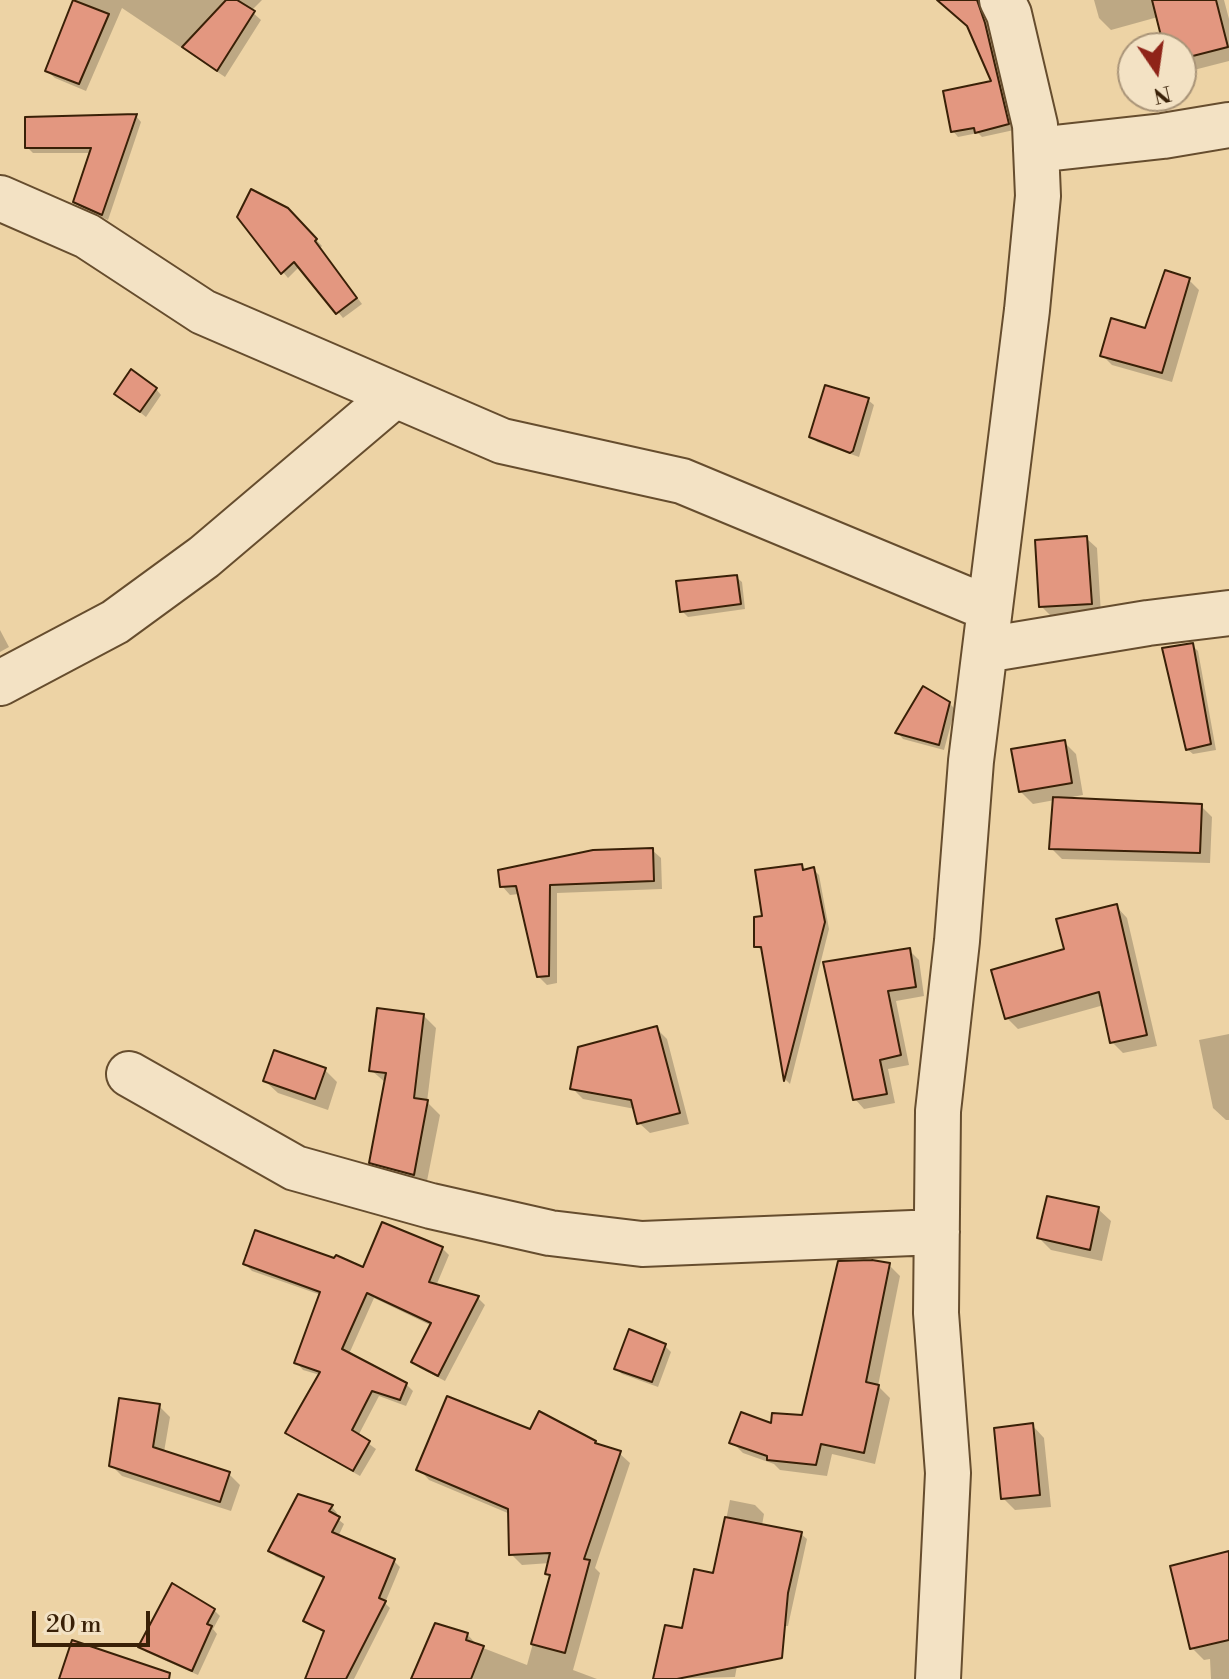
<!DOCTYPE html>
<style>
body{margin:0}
#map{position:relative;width:1229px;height:1679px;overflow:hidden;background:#edd3a5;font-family:"Libre Bodoni",serif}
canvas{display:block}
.north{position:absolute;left:1117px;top:32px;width:80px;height:80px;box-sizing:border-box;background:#f3e2c4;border:2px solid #a99478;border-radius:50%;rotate:167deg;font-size:22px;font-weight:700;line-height:32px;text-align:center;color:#392007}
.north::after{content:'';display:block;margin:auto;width:28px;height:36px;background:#8f2418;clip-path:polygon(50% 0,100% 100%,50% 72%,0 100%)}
.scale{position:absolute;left:32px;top:1611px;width:118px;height:36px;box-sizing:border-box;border:4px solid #392007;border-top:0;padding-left:10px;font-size:24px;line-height:28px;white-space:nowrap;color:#392007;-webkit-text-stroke:6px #f3e2c4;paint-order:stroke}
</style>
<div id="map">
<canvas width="1229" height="1679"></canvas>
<div class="north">N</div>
<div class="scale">20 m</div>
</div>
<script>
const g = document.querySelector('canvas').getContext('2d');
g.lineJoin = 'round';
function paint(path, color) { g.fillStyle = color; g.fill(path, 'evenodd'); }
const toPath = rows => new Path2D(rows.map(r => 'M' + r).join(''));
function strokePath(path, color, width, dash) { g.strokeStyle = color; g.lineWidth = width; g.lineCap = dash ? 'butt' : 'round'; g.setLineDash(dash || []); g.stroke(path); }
paint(toPath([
 [76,0,262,0,251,11,261,20,225,77,122,8,86,91,55,78,47,71],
 [960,0,984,0,982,6,990,30,1014,130,982,137,978,133,958,137,953,131,994,83],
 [1094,0,1224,0,1229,19,1229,61,1182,73,1181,48,1166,48,1158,17,1111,30,1099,18],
 [136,116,141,122,108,220,81,208,75,202,91,153,33,153,27,147],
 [296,218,322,246,320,248,362,304,343,318,300,266,288,278,283,272],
 [1189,280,1199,290,1172,382,1112,365,1102,355,1146,330],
 [156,389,161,395,146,417,128,403],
 [868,400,874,405,859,457,817,442,812,436],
 [1086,538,1097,548,1101,614,1051,616,1041,606],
 [736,577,742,582,745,609,688,617,682,611],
 [0,630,9,647,0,652],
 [1192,645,1198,651,1216,750,1193,754,1187,749],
 [949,703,955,709,944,750,903,739,898,733],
 [1064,742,1076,754,1083,795,1067,798,1201,806,1212,817,1210,863,1062,859,1051,848,1055,800,1033,804,1020,791],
 [652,850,661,858,662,889,557,893,557,983,547,985,538,976,519,894,510,895,502,886],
 [802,866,807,871,813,869,819,875,829,929,790,1084,786,1080,764,952,756,946,764,918],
 [1116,906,1127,918,1157,1046,1123,1053,1112,1042,1104,1005,1018,1029,1007,1018,1066,950],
 [909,950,919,960,924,996,896,1001,909,1065,888,1069,895,1103,864,1109,855,1099,826,963],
 [423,1015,436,1028,427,1102,440,1115,426,1186,384,1175,371,1162,386,1083,371,1070],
 [656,1028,667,1039,689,1124,650,1133,639,1123,635,1109,583,1099,572,1088],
 [1229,1034,1229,1120,1226,1120,1213,1108,1199,1040],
 [325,1070,337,1082,328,1110,278,1093,265,1081],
 [1098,1209,1111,1221,1102,1261,1051,1250,1039,1238],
 [442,1248,449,1255,436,1286,478,1298,485,1305,445,1381,420,1368,413,1362,432,1326,374,1298,349,1354,406,1384,413,1391,406,1406,379,1396,358,1436,376,1449,360,1476,294,1439,288,1432,320,1375,303,1370,297,1363,321,1295,252,1271,245,1264,364,1269],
 [889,1265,900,1276,878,1386,890,1398,875,1464,832,1454,827,1476,780,1470,774,1464,743,1453,732,1442,773,1426,803,1417],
 [665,1346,671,1352,658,1387,622,1374,616,1368],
 [159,1406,170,1417,164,1452,229,1474,240,1485,231,1511,122,1476,111,1465],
 [1032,1425,1044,1438,1051,1507,1015,1510,1003,1498],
 [531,1431,595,1443,619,1453,630,1463,595,1568,600,1573,573,1670,597,1679,414,1679,467,1634,478,1646,527,1665,551,1578,547,1574,550,1563,522,1565,511,1554,510,1514,429,1480,419,1469],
 [299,1496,332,1507,337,1513,335,1517,344,1524,338,1537,394,1561,400,1567,385,1603,390,1608,354,1679,337,1679,325,1633,305,1621,325,1579,276,1557,270,1551],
 [730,1500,755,1505,764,1514,735,1677,655,1679,715,1576],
 [801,1534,807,1539,788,1626,780,1626],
 [1229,1553,1229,1679,1211,1679,1210,1659,1204,1660,1192,1648],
 [214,1610,220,1616,213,1629,217,1634,198,1675,146,1652,140,1646]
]), '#0003');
const building = toPath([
 [73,0,109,14,79,84,45,71,73,0],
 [226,0,237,0,255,11,217,71,182,47,226,0],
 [937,0,977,0,985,23,1009,124,975,133,974,128,951,132,943,91,991,81,967,26,937,0],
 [1152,0,1216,0,1228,47,1181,59,1181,48,1164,48,1152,0],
 [137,114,102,215,73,202,91,148,25,148,25,117,137,114],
 [251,189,288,208,317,239,315,241,357,298,336,314,294,262,281,274,237,217,251,189],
 [1165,270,1190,278,1162,373,1100,356,1111,318,1145,328,1165,270],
 [131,369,157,388,140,412,114,394,131,369],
 [825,385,869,398,853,451,850,453,809,437,825,385],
 [1087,536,1092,604,1039,607,1035,540,1087,536],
 [737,575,741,604,680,612,676,581,737,575],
 [1193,643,1211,744,1186,750,1162,648,1193,643],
 [923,686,950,702,939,745,895,733,923,686],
 [1065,740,1072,783,1019,792,1011,749,1065,740],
 [1053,797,1202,804,1200,853,1049,849,1053,797],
 [653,848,654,881,550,885,549,976,537,977,516,886,500,887,498,870,593,850,653,848],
 [802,864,803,870,814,867,825,922,784,1081,761,947,754,947,754,917,762,916,755,870,802,864],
 [1117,904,1147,1035,1110,1043,1099,992,1005,1019,991,970,1064,949,1056,919,1117,904],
 [910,948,916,987,888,991,901,1055,880,1060,887,1094,853,1100,823,962,910,948],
 [377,1008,424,1014,414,1098,428,1100,414,1175,369,1163,386,1073,369,1071,377,1008],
 [657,1026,680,1113,637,1124,631,1100,570,1089,578,1047,657,1026],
 [274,1050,326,1068,315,1099,263,1081,274,1050],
 [1047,1196,1099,1207,1090,1250,1037,1238,1047,1196],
 [382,1222,443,1247,429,1282,479,1296,438,1376,411,1362,431,1323,367,1293,342,1349,407,1383,400,1400,372,1391,352,1430,370,1441,353,1471,285,1433,320,1372,294,1363,320,1292,243,1264,255,1230,334,1258,336,1255,363,1267,382,1222],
 [872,1260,890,1263,866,1382,879,1385,864,1453,821,1444,816,1465,767,1460,767,1456,729,1443,741,1412,771,1423,772,1413,802,1415,838,1261,872,1260],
 [629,1329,666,1344,652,1382,614,1369,629,1329],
 [447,1396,530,1429,539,1411,596,1441,595,1443,621,1451,584,1559,590,1560,565,1653,531,1644,550,1575,545,1574,550,1553,509,1555,508,1509,416,1470,447,1396],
 [119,1398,160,1404,153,1447,230,1472,220,1502,109,1466,119,1398],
 [1033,1423,1040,1495,1001,1499,994,1428,1033,1423],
 [298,1494,333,1505,329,1511,340,1517,332,1532,395,1559,379,1598,386,1601,346,1679,305,1679,324,1631,303,1621,324,1577,268,1551,298,1494],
 [725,1517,802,1532,788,1593,782,1658,677,1679,653,1679,665,1625,682,1628,694,1569,713,1573,725,1517],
 [1229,1551,1229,1640,1190,1649,1170,1566,1229,1551],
 [172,1583,215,1609,207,1624,212,1626,192,1671,138,1647,172,1583],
 [435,1623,468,1633,466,1640,484,1646,471,1679,411,1679,435,1623],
 [72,1640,170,1673,169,1679,59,1679,72,1640]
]);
paint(building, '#e39780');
strokePath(building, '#392007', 2);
const street = toPath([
 [1036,150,1163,136,1229,125],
 [0,198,87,236,203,312,502,441,682,481,990,609],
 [985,650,1148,623,1229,613],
 [0,683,115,622,204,557,395,395],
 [129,1074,295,1168,431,1206,550,1233,642,1244,937,1232],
 [938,1679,948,1473,936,1313,938,1111,957,941,971,761,1027,310,1038,196,1035,125,1009,14,1002,0]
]);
strokePath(street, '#664d2e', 48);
strokePath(street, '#f3e2c4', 44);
</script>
